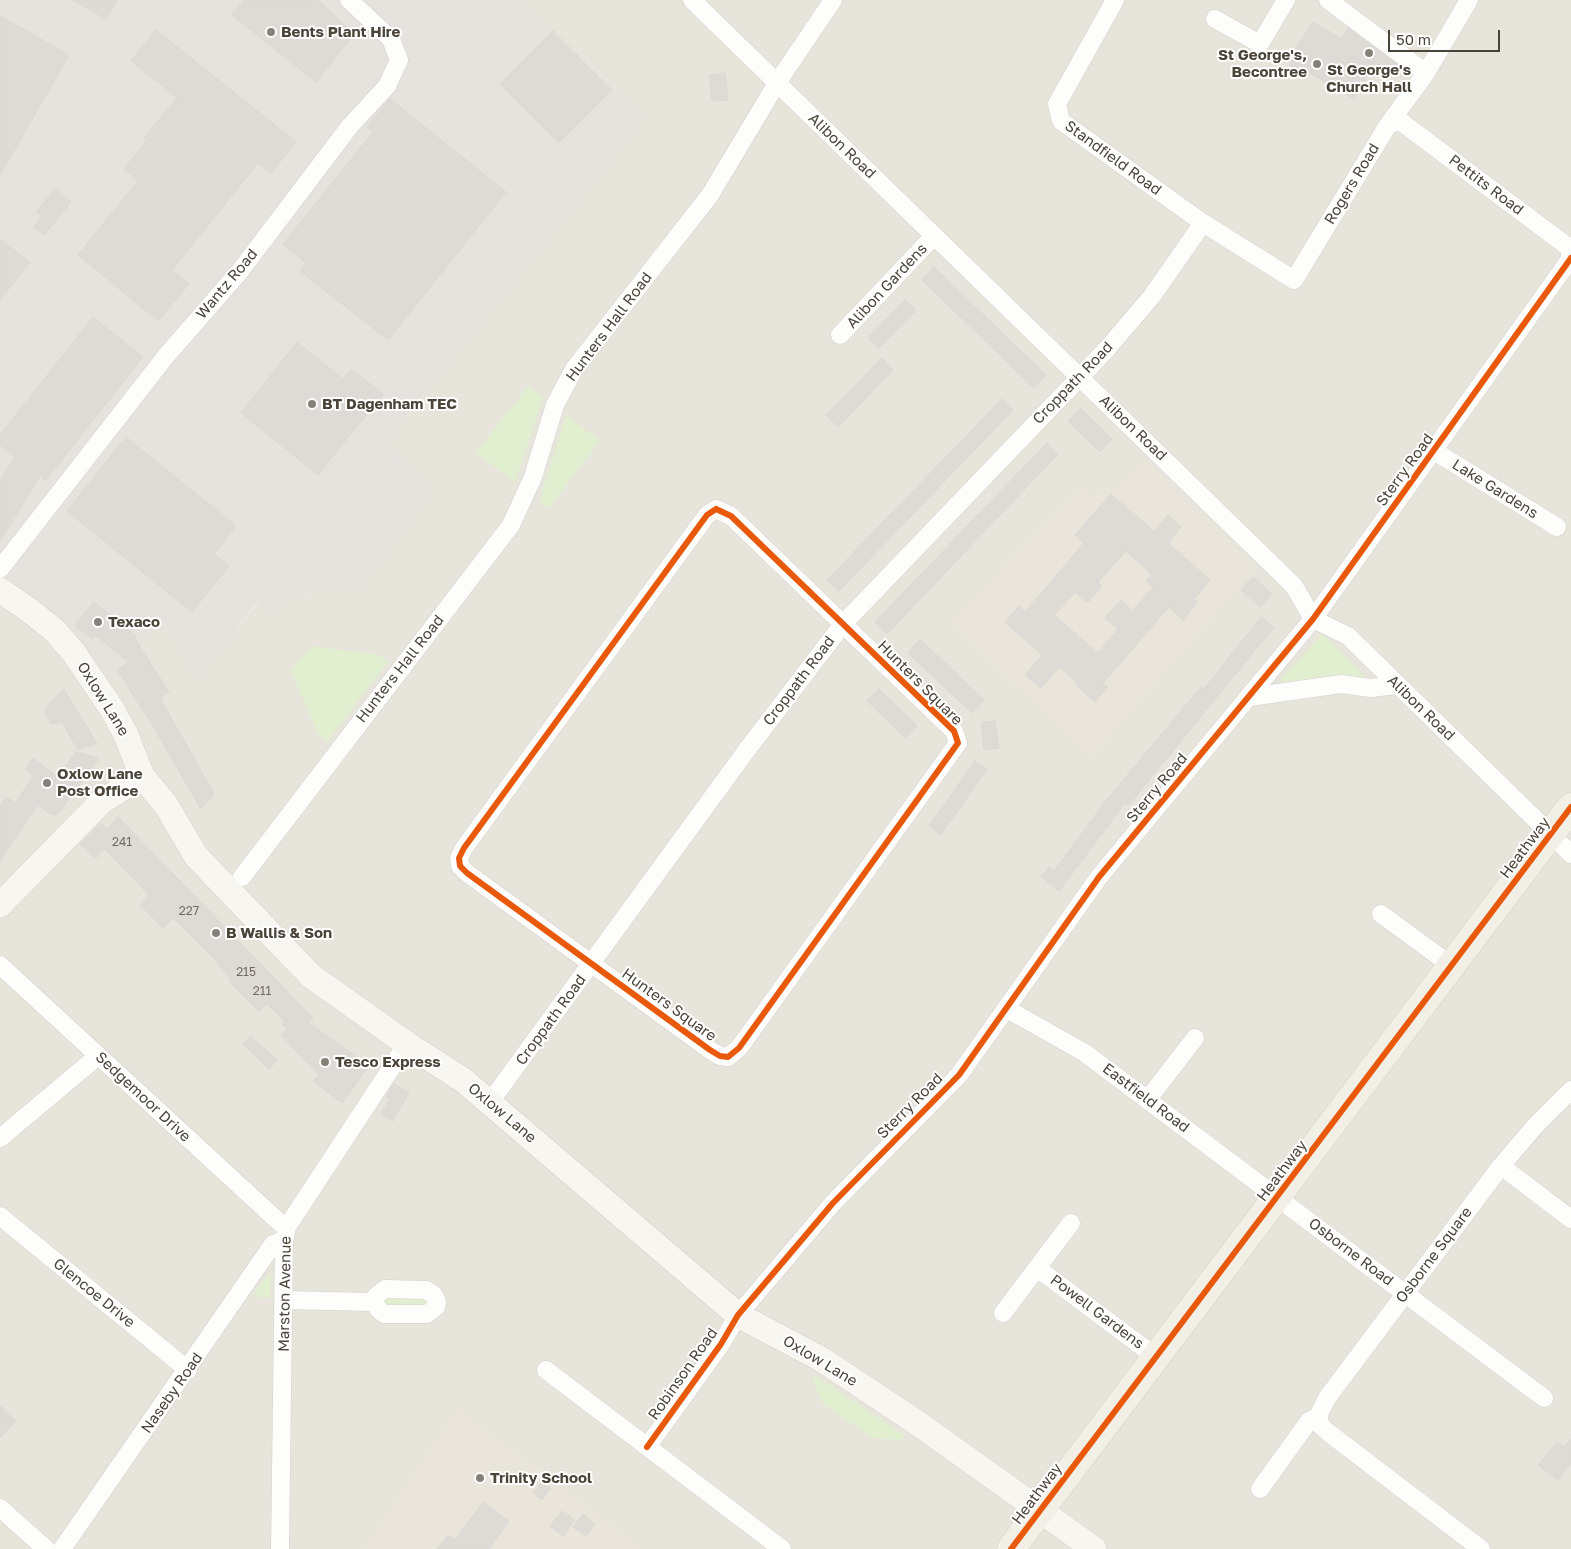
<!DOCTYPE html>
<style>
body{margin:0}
#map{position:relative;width:1571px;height:1549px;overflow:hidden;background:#f4f2ee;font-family:"Golos Text",sans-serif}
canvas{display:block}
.scale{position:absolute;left:1388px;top:30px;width:112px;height:22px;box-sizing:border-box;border:2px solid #4b4439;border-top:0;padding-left:6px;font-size:15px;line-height:18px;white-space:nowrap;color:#4b4439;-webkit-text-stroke:4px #fff;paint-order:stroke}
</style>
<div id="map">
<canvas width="1571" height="1549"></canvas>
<div class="scale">50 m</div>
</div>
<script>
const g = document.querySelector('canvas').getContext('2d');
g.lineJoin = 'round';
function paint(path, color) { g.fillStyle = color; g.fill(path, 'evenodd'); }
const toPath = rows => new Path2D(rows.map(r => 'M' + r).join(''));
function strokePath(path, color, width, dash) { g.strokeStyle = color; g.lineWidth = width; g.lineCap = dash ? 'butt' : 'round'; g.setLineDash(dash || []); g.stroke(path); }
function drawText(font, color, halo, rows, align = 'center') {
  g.font = font + ' "Golos Text",sans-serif'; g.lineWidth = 4; g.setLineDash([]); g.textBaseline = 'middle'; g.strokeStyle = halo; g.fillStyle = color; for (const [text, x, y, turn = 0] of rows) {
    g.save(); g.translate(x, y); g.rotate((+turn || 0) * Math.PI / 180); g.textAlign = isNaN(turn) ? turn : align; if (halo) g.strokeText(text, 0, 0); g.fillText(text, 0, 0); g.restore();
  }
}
paint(toPath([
 [518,0,1571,0,1571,1549,0,1549,0,577,98,677,133,654,164,618,197,679,259,601,280,604,315,591,356,591,422,477,383,446,644,117]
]), '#e7e4dc');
paint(toPath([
 [0,0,518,0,644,117,383,446,422,476,419,481,432,491,356,592,314,591,280,604,273,612,258,601,197,680,164,619,133,654,98,677,0,577]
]), '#e6e2de');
paint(toPath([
 [1145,458,1256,568,1092,759,948,623,1081,485,1090,494,1112,491],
 [457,1407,645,1549,362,1549]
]), '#eae5da');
paint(toPath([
 [528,386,543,398,515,483,476,452],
 [566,415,599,440,599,442,550,507,547,507,539,501],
 [1322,634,1366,678,1323,676,1283,684,1281,679],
 [311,646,379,655,388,662,327,742,318,734,291,671],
 [271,1271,270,1298,258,1297,254,1293],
 [384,1296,425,1296,431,1305,387,1308,382,1299],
 [815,1375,905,1436,902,1440,873,1438,823,1404,812,1380]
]), '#e1eecf');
paint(toPath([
 [339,1004,392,1041,386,1049,334,1012]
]), '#e6e3df');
const building = toPath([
 [72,0,117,0,106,19,72,0],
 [244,0,318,0,354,34,316,82,232,15,244,0],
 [0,16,69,55,0,175,0,16],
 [1313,22,1342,39,1348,28,1398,65,1391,77,1373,67,1354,99,1310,73,1306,79,1288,68,1292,61,1289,58,1313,22],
 [156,30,296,142,271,173,258,163,172,270,189,284,158,321,78,255,138,181,124,169,147,140,144,138,177,98,131,61,156,30],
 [553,31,612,90,559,143,500,84,553,31],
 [725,73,728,100,712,101,709,75,725,73],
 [390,99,506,192,388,340,300,271,306,263,283,244,373,132,367,127,390,99],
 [55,189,71,202,44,235,34,227,42,216,36,212,55,189],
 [0,239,30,262,0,300,0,239],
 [934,267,1046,375,1034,388,922,280,934,267],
 [905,300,916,310,879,348,868,338,905,300],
 [93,317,143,357,45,481,40,476,0,541,0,481,15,457,0,445,0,435,93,317],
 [297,342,343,379,351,369,383,394,318,475,241,413,297,342],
 [882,358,893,370,838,427,826,415,882,358],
 [1002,399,1013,410,839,591,827,580,1002,399],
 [1080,408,1112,439,1100,452,1068,421,1080,408],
 [126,437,236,526,214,554,229,566,192,612,67,511,126,437],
 [1047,443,1058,454,887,634,875,622,1047,443],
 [1111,494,1154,531,1168,515,1181,527,1168,543,1210,580,1194,599,1197,602,1183,620,1169,607,1103,683,1108,687,1095,702,1075,684,1077,682,1059,667,1041,688,1025,675,1042,655,1005,622,1019,606,1025,612,1084,543,1075,535,1111,494],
 [1126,551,1152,574,1146,581,1153,587,1133,611,1121,600,1105,618,1118,629,1098,653,1054,615,1075,592,1087,603,1102,586,1098,582,1126,551],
 [1253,577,1272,594,1260,607,1241,590,1253,577],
 [94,602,137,637,135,639,169,692,160,698,214,794,201,809,150,721,117,670,129,662,95,635,92,639,75,625,94,602],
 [1261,617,1274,627,1128,806,1125,803,1059,891,1041,877,1049,867,1054,871,1105,802,1201,687,1204,689,1261,617],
 [920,639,984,700,972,713,908,653,920,639],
 [64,689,77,711,97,743,78,750,62,722,51,724,45,712,51,702,64,689],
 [879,689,917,726,905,738,867,701,879,689],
 [995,721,999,748,984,750,981,722,995,721],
 [76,752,99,758,58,814,52,815,38,805,0,861,0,806,6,797,15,803,34,776,25,770,33,758,58,777,76,752],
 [975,761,987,769,941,835,929,826,975,761],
 [118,817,313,1018,309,1023,369,1066,342,1103,313,1081,319,1075,281,1035,287,1029,282,1024,284,1021,267,1004,259,1012,230,983,232,981,214,959,173,918,163,928,140,905,149,895,105,849,95,859,80,844,101,823,107,829,118,817],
 [251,1036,277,1060,269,1069,243,1044,251,1036],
 [394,1084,409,1093,393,1121,381,1114,390,1099,386,1097,394,1084],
 [0,1406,16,1421,0,1438,0,1406],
 [1571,1439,1571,1463,1558,1480,1538,1465,1557,1442,1564,1447,1571,1439],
 [542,1481,551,1488,542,1500,533,1493,542,1481],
 [483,1502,509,1521,489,1549,437,1549,448,1535,455,1540,483,1502],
 [562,1511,575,1520,563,1536,550,1526,562,1511],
 [583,1514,595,1524,586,1536,573,1527,583,1514]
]);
paint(building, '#dedbd6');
strokePath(building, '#dcd9d4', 1);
const street = toPath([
 [692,0,1294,586,1313,619,1348,636,1571,854],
 [1115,0,1057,104,1061,121,1203,223,1294,280,1388,125,1426,73,1469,0],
 [1328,0,1426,73],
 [1215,19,1260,44,1286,0],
 [1388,125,1400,121,1571,249,1569,261,1571,260],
 [840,335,934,236],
 [1434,451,1557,527],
 [716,509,731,516,954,731,958,743,739,1048,728,1057,720,1056,710,1050,467,873,460,866,459,858,464,848,707,515,716,509],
 [0,569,166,356,240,271,350,126,387,86,399,60,391,39,349,0],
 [1250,697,1341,684,1371,688,1396,685],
 [242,877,511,525,533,477,555,405,574,369,710,195,777,83,833,0],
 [1381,914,1452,966],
 [0,965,279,1222,287,1227],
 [1007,1009,1085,1053,1544,1398],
 [1148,1099,1195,1038],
 [490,1102,746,751,843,624,1106,350,1152,296,1203,223],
 [0,1138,98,1056],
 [1501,1166,1571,1219],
 [0,1216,188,1370],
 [1037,1268,1156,1357],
 [284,1300,374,1302,376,1296,385,1289,426,1290,434,1295,437,1302,436,1307,427,1314,384,1314,379,1310,374,1302],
 [1003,1313,1071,1223],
 [546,1370,782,1549],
 [647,1447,721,1344,738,1315,833,1203,959,1075,1099,877,1313,619,1571,258],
 [1260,1489,1309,1421,1318,1416],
 [0,1508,46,1549],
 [62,1549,273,1244,284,1241],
 [280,1549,284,1241,287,1227,407,1044],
 [1481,1549,1329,1433,1321,1426,1318,1416,1327,1398,1501,1166,1535,1126,1571,1090]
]);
const secondary = toPath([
 [0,590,29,610,54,630,74,653,112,709,126,735,142,776,166,805,196,856,311,976,407,1044,463,1080,738,1315,821,1359,916,1422,1094,1549],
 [0,905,101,802,142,776]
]);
const primary = toPath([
 [1011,1549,1571,807]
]);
strokePath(street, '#d2d0cb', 19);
strokePath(secondary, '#d3cfc5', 26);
strokePath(primary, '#d6cebb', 29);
strokePath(street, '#fdfdfc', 18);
strokePath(secondary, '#f7f6f1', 25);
strokePath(primary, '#f2efe6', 28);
strokePath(toPath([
 [716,509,731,516,954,731,958,743,739,1048,728,1057,720,1056,710,1050,467,873,460,866,459,858,464,848,707,515,716,509],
 [647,1447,721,1344,738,1315,833,1203,959,1075,1099,877,1313,619,1571,258],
 [1011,1549,1571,807]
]), '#e8590c', 6);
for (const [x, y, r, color] of [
 [271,32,5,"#868178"],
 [1369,53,5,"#868178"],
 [1317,64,5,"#868178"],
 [312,404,5,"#868178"],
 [98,622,5,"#868178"],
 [47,783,5,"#868178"],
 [216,933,5,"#868178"],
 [325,1062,5,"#868178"],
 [480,1478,5,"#868178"]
]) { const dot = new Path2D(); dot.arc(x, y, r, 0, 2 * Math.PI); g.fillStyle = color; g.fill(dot); strokePath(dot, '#fff', 2); }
drawText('12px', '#706a61', null, [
 ["241",122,842],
 ["227",189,911],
 ["215",246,972],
 ["211",262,991]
]);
drawText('bold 15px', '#4b4439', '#fff', [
 ["Bents Plant Hire",281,32],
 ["St George's,",1307,55,"right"],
 ["Becontree",1307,72,"right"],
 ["St George's",1369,70,"center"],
 ["Church Hall",1369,87,"center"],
 ["BT Dagenham TEC",322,404],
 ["Texaco",108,622],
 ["Oxlow Lane",57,774],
 ["Post Office",57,791],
 ["B Wallis & Son",226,933],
 ["Tesco Express",335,1062],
 ["Trinity School",490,1478]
], 'left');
drawText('15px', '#4b4439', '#fff', [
 ["Alibon Road",842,146,44],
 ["Standfield Road",1113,158,36],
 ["Rogers Road",1352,184,-59],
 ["Pettits Road",1486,185,37],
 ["Wantz Road",227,284,-50],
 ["Alibon Gardens",887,286,-47],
 ["Hunters Hall Road",609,327,-53],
 ["Croppath Road",1073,383,-46],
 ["Alibon Road",1133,428,44],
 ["Sterry Road",1405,470,-54],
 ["Lake Gardens",1495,489,32],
 ["Hunters Hall Road",400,669,-52],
 ["Croppath Road",799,681,-53],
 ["Hunters Square",920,683,45],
 ["Oxlow Lane",103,699,58],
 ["Alibon Road",1421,708,44],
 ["Sterry Road",1157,788,-50],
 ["Heathway",1525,848,-53],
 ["Hunters Square",669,1005,36],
 ["Croppath Road",551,1020,-54],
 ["Sedgemoor Drive",143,1097,43],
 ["Eastfield Road",1146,1098,37],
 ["Sterry Road",910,1106,-45],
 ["Oxlow Lane",502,1113,40],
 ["Heathway",1282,1171,-53],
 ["Osborne Road",1351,1252,37],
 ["Osborne Square",1434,1255,-53],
 ["Glencoe Drive",94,1293,39],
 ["Marston Avenue",285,1294,-89],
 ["Powell Gardens",1097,1312,37],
 ["Oxlow Lane",820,1361,31],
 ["Robinson Road",683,1374,-55],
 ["Naseby Road",172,1393,-55],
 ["Heathway",1037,1494,-53]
]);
</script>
